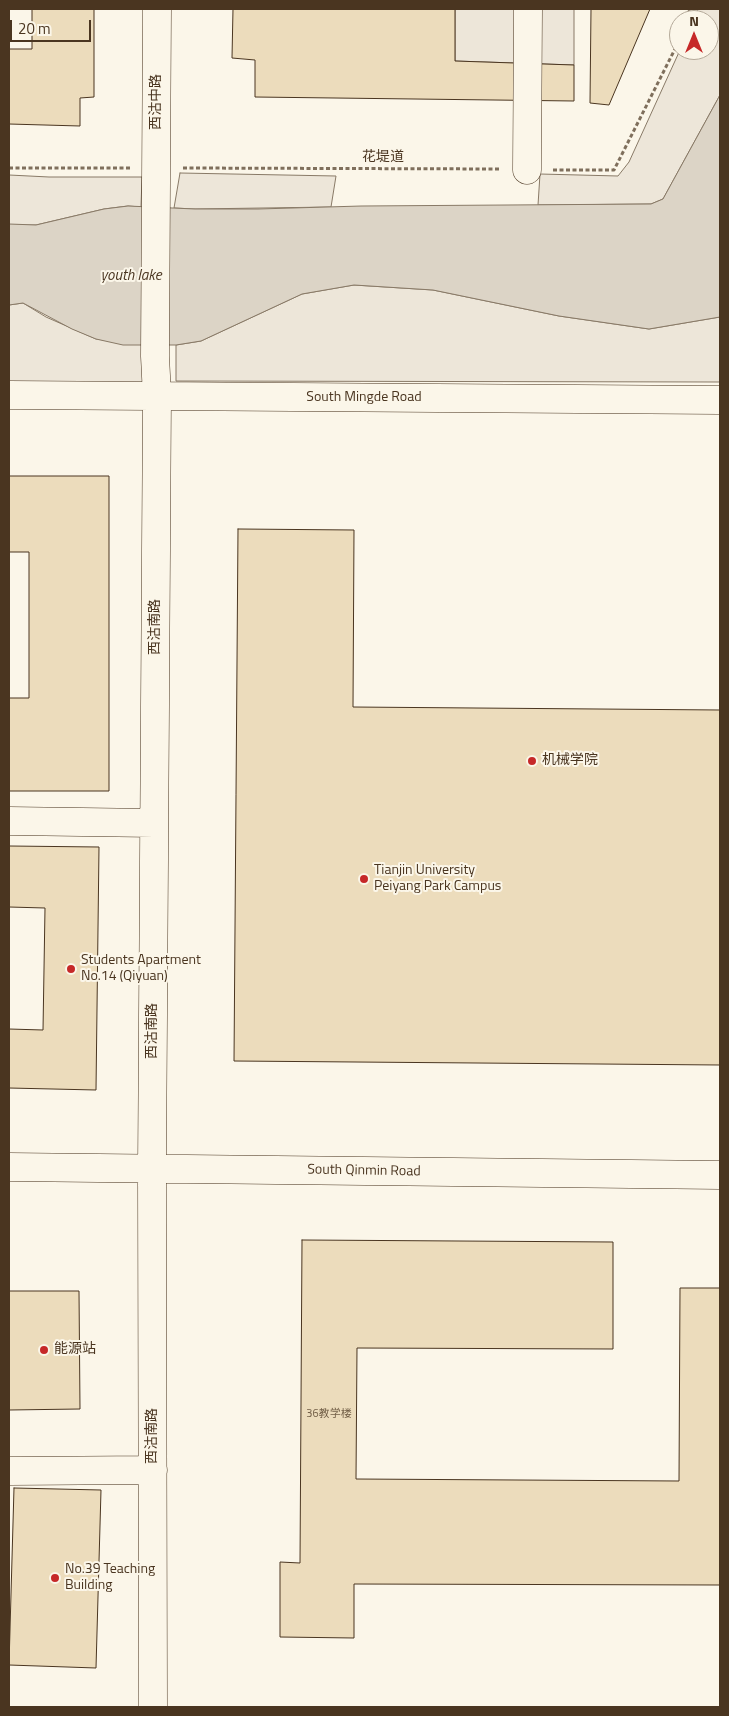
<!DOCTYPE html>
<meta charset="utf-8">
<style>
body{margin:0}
#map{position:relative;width:729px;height:1716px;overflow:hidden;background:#fbf6e9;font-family:"Titillium Web",sans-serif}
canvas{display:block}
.frame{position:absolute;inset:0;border:10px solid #4a3520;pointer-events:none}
.north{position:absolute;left:669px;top:10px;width:50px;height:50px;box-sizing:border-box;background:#fbf6e9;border:1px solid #b4a999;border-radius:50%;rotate:0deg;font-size:14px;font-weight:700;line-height:20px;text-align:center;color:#4a3520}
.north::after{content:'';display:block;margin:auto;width:18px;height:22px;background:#c62828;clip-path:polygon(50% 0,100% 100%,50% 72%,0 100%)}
.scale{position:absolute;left:10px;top:20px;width:81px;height:22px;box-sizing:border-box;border:2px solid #4a3520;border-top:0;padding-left:6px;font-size:15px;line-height:18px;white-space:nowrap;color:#4a3520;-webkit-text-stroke:4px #fbf6e9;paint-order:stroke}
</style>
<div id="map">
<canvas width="729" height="1716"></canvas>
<div class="frame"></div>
<div class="north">N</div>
<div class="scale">20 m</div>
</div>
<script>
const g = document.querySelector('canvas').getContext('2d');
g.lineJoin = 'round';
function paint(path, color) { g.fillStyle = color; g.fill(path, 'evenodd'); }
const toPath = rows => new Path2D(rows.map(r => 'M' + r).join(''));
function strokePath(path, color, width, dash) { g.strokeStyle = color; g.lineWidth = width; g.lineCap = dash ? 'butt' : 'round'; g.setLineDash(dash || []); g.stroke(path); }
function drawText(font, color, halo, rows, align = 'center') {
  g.font = font + ' "Titillium Web","Noto Sans SC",sans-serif'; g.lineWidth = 4; g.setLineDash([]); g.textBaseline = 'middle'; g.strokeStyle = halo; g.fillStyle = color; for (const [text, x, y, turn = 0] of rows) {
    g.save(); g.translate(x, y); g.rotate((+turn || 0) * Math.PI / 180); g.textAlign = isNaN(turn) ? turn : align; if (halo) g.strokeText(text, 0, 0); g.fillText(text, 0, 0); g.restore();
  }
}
const green = toPath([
 [455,9,574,9,574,65,455,61,455,9],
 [698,9,720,9,720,95,663,199,651,204,538,205,540,174,618,176,629,162,680,50,709,50,709,20,693,20,698,9],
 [180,173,336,176,331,207,195,209,174,208,180,173],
 [9,175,49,177,142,177,141,207,128,206,104,209,36,225,12,225,9,224,9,175],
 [354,285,433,290,559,316,649,329,720,317,720,382,176,381,176,345,201,341,302,294,354,285],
 [23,303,46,317,96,339,147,345,148,385,9,384,9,305,23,303]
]);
paint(green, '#ede6d9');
strokePath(green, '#887966', 1);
const water = toPath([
 [720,95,720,317,649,329,559,316,433,290,354,285,302,294,201,341,176,345,123,345,96,339,72,329,23,303,9,305,9,224,36,225,104,209,128,206,195,209,258,209,361,206,651,204,663,199,720,95]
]);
paint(water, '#dcd4c6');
strokePath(water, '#887966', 1);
const building = toPath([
 [32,9,94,9,94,97,80,98,80,126,9,124,9,49,32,49,32,9],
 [233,9,455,9,455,61,574,65,574,101,255,97,255,60,232,58,233,9],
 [591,9,650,9,609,105,590,103,591,9],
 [9,476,109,476,109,791,9,791,9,698,29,698,29,552,9,552,9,476],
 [238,529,354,530,353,707,720,710,720,1065,234,1061,238,529],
 [9,846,99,847,96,1090,9,1088,9,1029,43,1030,45,908,9,907,9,846],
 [302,1240,613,1242,613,1349,357,1348,356,1479,679,1481,680,1288,720,1288,720,1585,354,1584,354,1638,280,1637,280,1562,300,1563,302,1240],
 [9,1291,79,1291,80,1409,9,1410,9,1291],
 [14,1488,101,1490,96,1668,9,1665,14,1488]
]);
paint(building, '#ecdcbc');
strokePath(building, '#4a3520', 1);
const minor = toPath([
 [527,170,528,9],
 [9,395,720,400],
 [9,821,154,823],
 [9,1167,720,1175],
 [9,1471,153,1470],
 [153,1707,152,1169,157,396,155,356,157,9]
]);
strokePath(minor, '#4a3520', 29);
strokePath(toPath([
 [686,20,690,9],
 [9,168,130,168],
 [183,168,500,169],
 [553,170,614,170,679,41]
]), '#7f6f5c', 3, [4, 2.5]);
strokePath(minor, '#fbf6e9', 28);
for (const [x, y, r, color] of [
 [532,761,5,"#c62828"],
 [364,879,5,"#c62828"],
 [71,969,5,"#c62828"],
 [44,1350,5,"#c62828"],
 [55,1578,5,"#c62828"]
]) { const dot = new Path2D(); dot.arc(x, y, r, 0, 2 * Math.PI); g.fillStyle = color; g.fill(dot); strokePath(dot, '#fbf6e9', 2); }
drawText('11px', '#725f47', null, [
 ["36教学楼",329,1414]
]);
drawText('14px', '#4a3520', '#fbf6e9', [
 ["西沽中路",157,102,-90],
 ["花堤道",383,158],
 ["South Mingde Road",364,398],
 ["西沽南路",156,627,-90],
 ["西沽南路",153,1031,-90],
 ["South Qinmin Road",364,1171,1],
 ["西沽南路",153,1436,-90]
]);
drawText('14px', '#4a3520', '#fbf6e9', [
 ["机械学院",542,761],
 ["Tianjin University",374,871],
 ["Peiyang Park Campus",374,887],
 ["Students Apartment",81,961],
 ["No.14 (Qiyuan)",81,977],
 ["能源站",54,1350],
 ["No.39 Teaching",65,1570],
 ["Building",65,1586]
], 'left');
drawText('italic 15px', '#4a3520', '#fbf6e9', [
 ["youth lake",131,276]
]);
</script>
